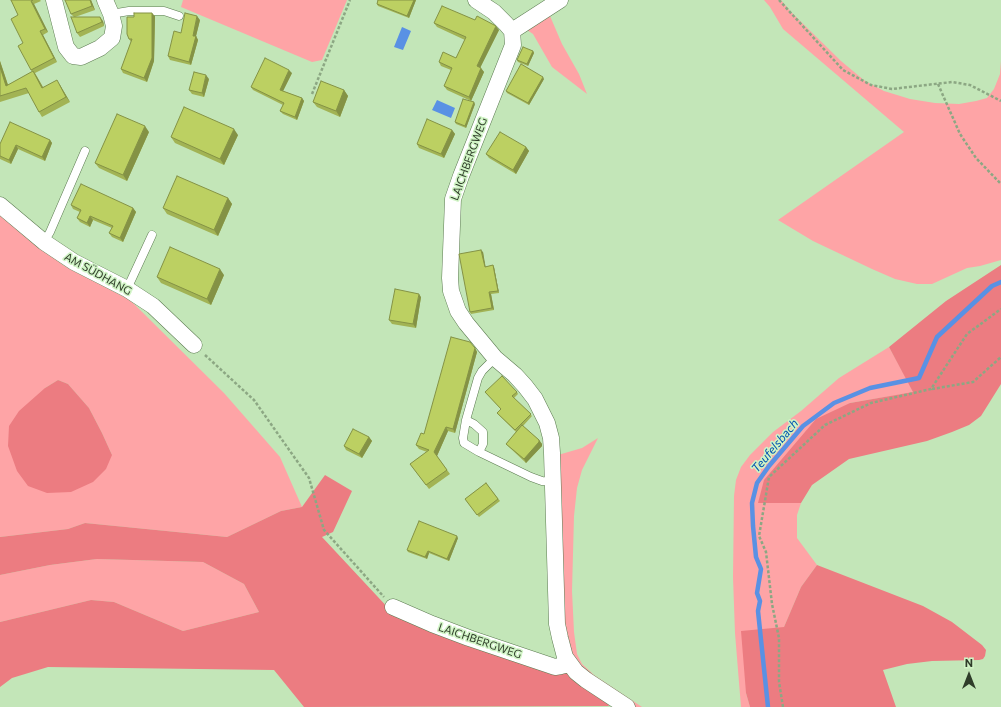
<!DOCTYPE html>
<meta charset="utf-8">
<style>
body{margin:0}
#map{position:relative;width:1001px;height:707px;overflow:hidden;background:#c3e6b8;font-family:Commissioner,sans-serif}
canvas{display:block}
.north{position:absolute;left:949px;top:655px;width:40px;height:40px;-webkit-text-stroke:3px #d0f4c5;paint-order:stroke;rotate:0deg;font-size:11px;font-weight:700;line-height:16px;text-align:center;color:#2f3d2a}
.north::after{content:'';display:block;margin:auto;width:14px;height:18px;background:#2f3d2a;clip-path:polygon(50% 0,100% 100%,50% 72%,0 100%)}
</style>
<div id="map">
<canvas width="1001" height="707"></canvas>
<div class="north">N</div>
</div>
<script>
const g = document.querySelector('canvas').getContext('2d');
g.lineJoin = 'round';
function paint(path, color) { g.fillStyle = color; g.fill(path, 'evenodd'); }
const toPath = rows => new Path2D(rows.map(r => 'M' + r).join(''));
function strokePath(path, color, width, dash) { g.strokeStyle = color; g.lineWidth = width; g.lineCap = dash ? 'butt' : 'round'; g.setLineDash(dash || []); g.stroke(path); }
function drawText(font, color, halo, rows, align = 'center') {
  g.font = font + ' Commissioner,sans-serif'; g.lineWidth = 3; g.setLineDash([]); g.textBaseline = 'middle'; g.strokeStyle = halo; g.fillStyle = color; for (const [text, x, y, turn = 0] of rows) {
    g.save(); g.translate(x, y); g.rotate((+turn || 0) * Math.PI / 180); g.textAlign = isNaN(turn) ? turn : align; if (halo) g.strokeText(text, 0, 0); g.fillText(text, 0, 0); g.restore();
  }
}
paint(toPath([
 [183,0,347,0,322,60,312,62,181,7],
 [764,0,781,0,790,11,841,61,865,81,884,91,910,99,935,103,959,104,976,101,987,98,994,89,1000,74,1001,61,1001,260,980,266,967,268,932,284,917,284,895,279,872,269,813,241,778,220,904,132,783,29,770,7],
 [550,16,562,44,579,74,587,94,552,67,533,34,527,30,540,19],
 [0,214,63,265,130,300,224,393,280,457,302,507,281,511,227,537,85,523,68,529,0,537],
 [58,380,68,384,89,408,102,433,112,455,45,388],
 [889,347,914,392,850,403,759,503,801,503,797,515,797,538,817,565,801,587,784,627,746,693,750,707,741,707,735,633,733,577,734,496,736,480,741,467,750,455,773,432,801,411,839,378],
 [598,438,582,470,577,488,574,516,572,591,574,632,577,654,582,664,594,675,642,707,635,707,587,676,565,644,558,455,582,448],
 [97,559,203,562,244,584,259,612,183,631,114,602,91,600,0,622,0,575,50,565]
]), '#fea4a6');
paint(toPath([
 [1001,265,1001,384,981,416,969,425,952,432,927,441,849,459,812,485,801,503,758,503,764,480,816,419,850,403,913,392,889,347,946,301],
 [58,380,68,384,89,408,102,433,112,455,106,469,93,482,71,492,47,493,28,486,17,471,8,446,9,426,19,411,45,388],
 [325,475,352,491,333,532,322,537,391,611,473,646,567,673,606,700,609,706,304,707,274,670,48,667,12,678,0,687,0,622,91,600,114,602,183,631,259,612,244,584,203,562,97,559,50,565,0,575,0,537,68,529,85,523,227,537,281,511,302,507],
 [817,565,923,606,952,622,982,645,986,650,985,656,983,659,979,660,932,661,907,664,883,670,896,707,750,707,746,693,741,631,784,627,801,587]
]), '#ec7c81');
paint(toPath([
 [402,27,411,31,403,50,394,47],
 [437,100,455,108,451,118,432,110]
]), '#5991e4');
strokePath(toPath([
 [768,707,758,611,760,601,757,593,761,569,756,557,753,526,752,503,757,483,769,466,803,426,834,403,870,388,919,378,937,337,992,286,1001,282]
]), '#5991e4', 4.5);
const lane = toPath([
 [111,14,129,11,164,11,179,16],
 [44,242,50,232,85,151],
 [127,289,152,235],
 [495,358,482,371,478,378,466,420,463,438,464,443,479,452,531,477,542,481,553,482],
 [466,420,474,424,483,432,483,444,479,452]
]);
const street = toPath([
 [54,0,66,47,73,56,81,57,100,48,112,38,114,26,111,14,105,0],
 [476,0,494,12,506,24,512,31,513,45,461,176,453,199,450,278,451,291,458,311,466,323,495,358,515,375,525,386,535,399,547,423,551,438,552,453,557,624,560,638,565,657,576,672,586,680,627,707],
 [512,31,560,0],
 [0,205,44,242,74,262,127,289,153,306,194,345],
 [393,607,432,624,469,638,555,667,561,666,569,664]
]);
strokePath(lane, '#5c7b51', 9);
strokePath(street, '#5c7b51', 17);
strokePath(toPath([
 [779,0,843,70,871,85,892,89,952,82,970,85,1001,101],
 [938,84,960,134,976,158,1001,184],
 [312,94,350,0],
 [205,355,254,400,309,478,324,530,384,597],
 [932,389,973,382,1001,357],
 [783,707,779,682,779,638,772,604,766,552,759,536,769,477,825,425,871,403,931,389,967,334,1001,309]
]), '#8ca783', 2.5, [3, 2]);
strokePath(lane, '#fff', 8);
strokePath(street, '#fff', 16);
paint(toPath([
 [11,0,40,0,41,1,34,4,48,32,43,35,57,62,35,73,43,87,60,85,70,102,42,117,39,112,29,93,0,102,0,61,8,85,32,72,31,70,23,43,18,15],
 [91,0,95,10,75,17,103,21,104,26,80,37,77,33,74,17,71,14],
 [416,0,409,18,378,6,377,4],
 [155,16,154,61,147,82,123,73,121,69,131,42,129,39],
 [200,20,196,36,198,40,191,65,170,60,168,56,181,33],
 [475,20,499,30,480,68,484,72,471,101,447,90,444,86,451,70,441,66,439,62,456,58,465,40,437,27,434,23],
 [533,51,534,53,528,66,518,62,517,60],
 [292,73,283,91,302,98,304,101,297,120,283,114,280,111,283,105,253,90,251,87],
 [209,79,204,97,192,94,189,90],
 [544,79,529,105,507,93,506,91],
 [344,90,348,96,340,117,317,107,313,102],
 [475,104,466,128,456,124,455,122],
 [452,130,455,134,444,158,419,148,417,144],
 [149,132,127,181,99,168,95,163],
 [238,135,224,165,175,143,171,137],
 [50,140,52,143,45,161,18,149,11,164,0,159,0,144],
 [526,147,529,151,516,174,489,158,486,154],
 [228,198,232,204,218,236,167,214,163,208],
 [71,205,133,208,136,212,123,242,112,237,109,233,112,228,93,220,90,227,80,222,77,218,80,212,73,209],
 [483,252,485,267,493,265,494,267,499,293,491,294,494,310,471,314,470,312],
 [224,275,211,305,161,283,157,277],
 [421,297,416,328,392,324,389,320],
 [475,348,477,352,455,433,448,431,437,456,450,474,429,489,410,464,427,452,419,449,416,445,424,434],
 [485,392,517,392,518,394,514,398,532,416,523,426,539,440,542,444,542,446,526,463,509,447,506,444,516,432,497,413,501,409],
 [369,437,372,441,362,458,346,450,344,446],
 [486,483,500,501,479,517,465,499],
 [458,538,449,561,429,553,427,559,408,552,407,550]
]), '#a2b354');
paint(toPath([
 [90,0,91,0,95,10,92,6],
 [414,0,416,0,409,18,407,16],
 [31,1,34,4,48,32,45,29],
 [152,13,155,16,154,61,147,82,144,78],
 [197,16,200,20,196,36,198,40,191,65,189,62,193,36],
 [100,17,103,21,104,26,102,22],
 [496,26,499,30,479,70,477,66],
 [40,31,43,35,57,62,54,58],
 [533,51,534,53,528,66,527,64],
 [0,61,10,91,6,86,0,67],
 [481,68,484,72,471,101,469,97],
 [289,70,292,73,282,93,280,90],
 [33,71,37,77,46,93,42,88],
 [206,75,209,79,204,97,202,93],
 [543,77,544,79,529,105,528,103],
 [57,80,60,85,70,102,66,97],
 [344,90,348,96,340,117,336,111],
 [302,98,304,101,297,120,295,117],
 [474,102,475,104,466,128,465,126],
 [145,126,149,132,127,181,123,175],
 [234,129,238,135,224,165,220,159],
 [452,130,455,134,444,158,441,154],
 [50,140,52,143,45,161,42,157],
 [16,145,18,149,11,164,9,160],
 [526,147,529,151,516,174,513,170],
 [228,198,232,204,218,236,214,230],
 [133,208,136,212,123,242,120,238],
 [90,216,93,220,90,227,87,223],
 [481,250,483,252,486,269,485,267],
 [493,265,494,267,499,293,498,291],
 [220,269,224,275,211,305,207,299],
 [489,292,491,294,494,310,492,308],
 [419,294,421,297,416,328,413,324],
 [475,348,477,352,455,433,453,429],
 [446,427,448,431,437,456,434,452],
 [369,437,372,441,362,458,359,454],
 [539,440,542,444,542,446,526,463,524,459],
 [457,536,458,538,449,561,447,559],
 [428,551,429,553,427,559,425,557]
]), '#849245');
const building = toPath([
 [11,0,33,0,31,1,45,29,40,31,54,58,31,70,18,46,23,43,11,19,18,15,11,0],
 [65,0,90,0,92,6,71,14,65,0],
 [378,0,414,0,407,16,377,4,378,0],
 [442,6,475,20,477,16,496,26,477,66,481,68,469,97,444,86,452,68,439,62,443,52,456,58,466,37,434,23,442,6],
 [134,13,152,13,152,58,144,78,121,69,132,39,129,39,127,34,127,17,134,17,134,13],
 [185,13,197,16,193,36,196,36,189,62,168,56,174,31,181,33,185,13],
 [71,17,100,17,102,22,77,33,71,17],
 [523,47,533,51,527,64,517,60,523,47],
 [265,58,289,70,280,90,302,98,295,117,280,111,284,103,251,87,265,58],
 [521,64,543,77,528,103,506,91,521,64],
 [0,67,6,86,33,71,42,88,57,80,66,97,39,112,26,88,0,96,0,67],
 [194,72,206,75,202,93,189,90,194,72],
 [321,81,344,90,336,111,313,102,321,81],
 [463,99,474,102,465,126,455,122,463,99],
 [184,107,234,129,220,159,171,137,184,107],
 [117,114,145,126,123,175,95,163,117,114],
 [427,119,452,130,441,154,417,144,427,119],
 [10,122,50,140,42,157,16,145,9,160,0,156,0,144,10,122],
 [500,132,526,147,513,170,486,154,500,132],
 [177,176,228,198,214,230,163,208,177,176],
 [81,184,133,208,120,238,109,233,113,226,90,216,87,223,77,218,81,210,71,205,81,184],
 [170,247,220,269,207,299,157,277,170,247],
 [481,250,485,267,493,265,498,291,489,292,492,308,470,312,459,254,481,250],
 [395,289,419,294,413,324,389,320,395,289],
 [451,337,470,342,475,348,453,429,446,427,434,452,447,470,426,485,410,464,429,450,416,445,421,433,424,434,451,337],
 [502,376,517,392,512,396,531,414,515,430,497,413,501,409,485,392,502,376],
 [522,425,539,440,539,442,524,459,506,444,522,425],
 [353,429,369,437,359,454,344,446,353,429],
 [486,483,498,499,477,515,465,499,486,483],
 [419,521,457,536,447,559,428,551,425,557,407,550,419,521]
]);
paint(building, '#bcd062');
strokePath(building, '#849245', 1);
drawText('11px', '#2f3d2a', '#d0f4c5', [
 ["LAICHBERGWEG",469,159,-70],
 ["AM SÜDHANG",98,274,29],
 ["LAICHBERGWEG",480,641,19]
]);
drawText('italic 12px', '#0352b2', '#d0f4c5', [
 ["Teufelsbach",775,446,-50]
]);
</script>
